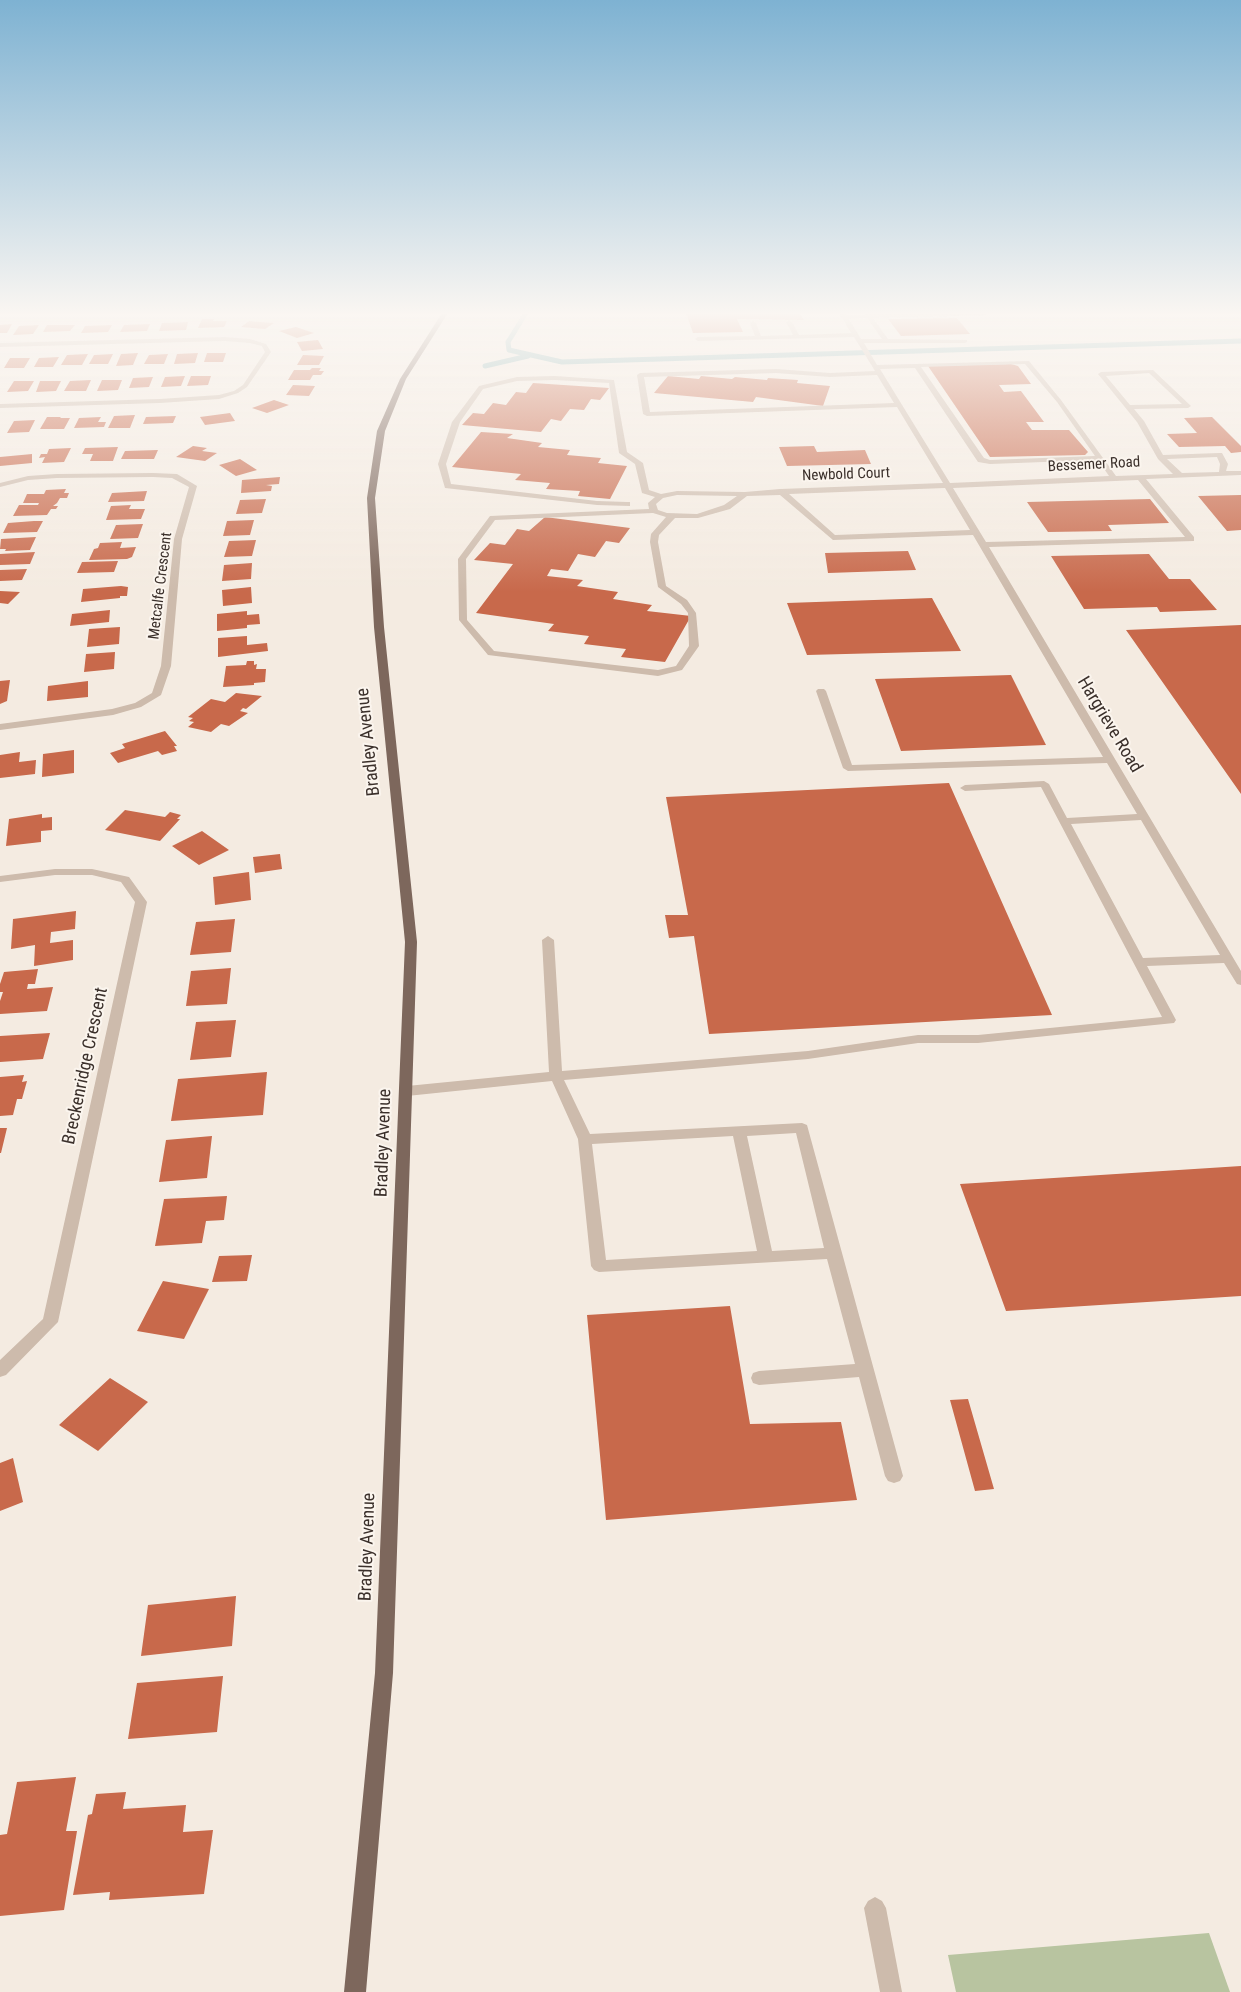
<!DOCTYPE html>
<style>
body{margin:0}
canvas{display:block;background:#f4ebe1}
</style>
<canvas width="1241" height="1992"></canvas>
<script>
const g = document.querySelector('canvas').getContext('2d');
g.lineJoin = 'round';
function paint(path, color) { g.fillStyle = color; g.fill(path, 'evenodd'); }
const toPath = rows => new Path2D(rows.map(r => 'M' + r).join(''));
function strokePath(path, color, width, dash) { g.strokeStyle = color; g.lineWidth = width; g.lineCap = dash ? 'butt' : 'round'; g.setLineDash(dash || []); g.stroke(path); }
function drawText(font, color, halo, rows, align = 'center') {
  g.font = font + ' "Roboto Condensed",sans-serif'; g.lineWidth = 4; g.setLineDash([]); g.textBaseline = 'middle'; g.strokeStyle = halo; g.fillStyle = color; for (const [text, x, y, turn = 0] of rows) {
    g.save(); g.translate(x, y); g.rotate((+turn || 0) * Math.PI / 180); g.textAlign = isNaN(turn) ? turn : align; if (halo) g.strokeText(text, 0, 0); g.fillText(text, 0, 0); g.restore();
  }
}
paint(toPath([
 [1209,1933,1230,1992,956,1992,948,1955]
]), '#b8c4a0');
strokePath(toPath([
 [526,313,508,342,509,350,562,362,1241,341],
 [485,366,528,356]
]), '#7fb0b2', 5);
paint(toPath([
 [686,313,799,313,804,320,737,319,743,332,693,333],
 [957,318,970,334,901,336,888,319],
 [202,319,214,319,213,321,227,321,224,327,198,328],
 [249,321,274,323,265,329,241,327],
 [188,322,186,330,159,331,162,323],
 [12,324,7,333,0,333,0,325],
 [150,324,147,331,120,332,124,325],
 [39,325,33,334,13,335,19,326],
 [47,325,75,325,70,331,43,332],
 [112,325,108,332,81,333,85,326],
 [296,327,314,333,297,338,279,331],
 [318,340,323,349,302,351,297,342],
 [138,353,133,365,116,366,121,354],
 [198,353,195,363,174,364,177,354],
 [207,353,226,353,223,362,204,362],
 [88,354,82,365,61,365,67,355],
 [113,354,108,364,89,364,94,355],
 [168,354,164,364,144,364,149,355],
 [303,355,324,356,319,365,297,365],
 [59,357,53,367,34,367,39,358],
 [10,358,30,358,24,368,4,368],
 [1011,364,1018,366,1031,384,999,385,1004,392,1021,391,1044,422,1026,422,1032,430,1069,430,1088,452,1085,455,990,457,928,366],
 [312,368,321,368,319,371,324,371,321,375,313,375,310,380,288,380,294,370,310,370],
 [185,376,181,386,161,387,165,377],
 [191,376,211,376,208,385,187,386],
 [668,376,699,379,701,376,732,379,735,377,767,380,768,378,798,380,797,383,830,386,823,406,756,397,753,402,654,393],
 [153,377,149,387,129,388,133,378],
 [91,380,86,391,64,391,70,381],
 [102,380,122,380,118,390,97,391],
 [14,381,34,381,28,391,7,392],
 [40,381,61,381,56,391,36,392],
 [533,383,609,388,600,400,591,399,584,410,570,409,561,421,551,419,541,432,462,425,473,413,484,414,493,403,506,405,516,392,526,393],
 [293,385,315,386,309,396,286,395],
 [274,400,289,405,267,413,252,408],
 [230,413,235,421,205,425,200,417],
 [135,415,130,428,108,428,114,416],
 [176,416,173,423,143,424,146,417],
 [47,417,61,417,60,418,70,418,64,429,40,429],
 [101,417,98,422,106,422,104,427,74,428,79,418],
 [1212,417,1241,446,1241,452,1231,453,1225,446,1179,447,1167,434,1197,433,1184,418],
 [35,420,29,432,7,433,14,421],
 [481,432,513,434,507,438,542,443,538,447,570,450,567,455,601,458,598,463,627,466,610,499,578,496,580,491,546,489,550,483,515,480,521,474,452,467],
 [193,446,207,448,202,451,217,453,205,461,176,457],
 [814,446,817,452,865,450,871,464,787,466,779,447],
 [118,447,113,461,90,461,93,454,82,454,85,448],
 [71,448,64,462,42,463,45,457,39,458,41,454,47,454,49,449],
 [158,450,154,459,121,459,125,451],
 [32,454,32,463,0,466,0,457],
 [240,459,257,470,236,476,219,465],
 [280,477,279,484,266,485,272,486,271,491,241,493,242,480],
 [66,489,64,493,69,493,67,498,60,498,57,503,53,506,58,506,56,509,51,509,47,515,13,516,19,505,38,505,39,503,23,503,27,494,44,494,46,490],
 [147,491,144,501,108,502,112,493],
 [1241,495,1241,530,1227,531,1198,496],
 [266,499,262,513,236,514,240,500],
 [1150,499,1169,523,1108,525,1112,531,1048,532,1027,502],
 [131,505,129,509,145,509,141,519,106,520,111,506],
 [545,517,630,528,619,543,606,541,595,557,578,554,568,571,551,569,547,576,583,580,577,586,618,592,613,599,652,605,647,611,691,616,665,662,621,657,626,649,584,644,589,636,548,631,554,624,476,613,513,564,474,560,490,543,505,545,517,529,529,531],
 [254,520,250,535,223,536,227,521],
 [34,521,43,521,37,532,3,533,8,523],
 [143,524,138,538,110,539,116,525],
 [36,537,30,550,5,551,6,549,0,549,1,539],
 [256,540,252,556,224,557,229,541],
 [122,542,120,548,136,547,132,557,127,559,89,560,94,549,98,548,100,543],
 [908,551,916,570,828,573,825,553],
 [35,552,30,564,0,565,0,554],
 [1149,554,1169,579,1190,579,1217,610,1160,612,1157,607,1084,609,1051,556],
 [118,561,114,572,77,573,82,562],
 [252,563,251,579,222,581,224,565],
 [27,569,22,580,0,581,0,570],
 [121,586,128,587,127,596,120,596,120,598,81,602,83,589],
 [251,587,252,603,223,606,222,590],
 [0,591,20,592,8,604,0,603],
 [932,598,961,651,807,655,787,603],
 [110,610,109,622,70,626,72,614],
 [247,611,247,615,259,614,260,624,247,625,247,628,217,631,217,614],
 [1241,625,1241,794,1126,630],
 [120,627,119,644,87,647,89,629],
 [247,636,247,645,267,643,268,651,218,657,218,638],
 [115,652,114,669,84,672,86,654],
 [247,661,254,661,254,665,257,664,256,669,266,669,265,682,254,683,254,685,223,687,226,666,246,665],
 [1011,675,1046,745,901,751,875,679],
 [10,680,7,701,0,704,0,681],
 [88,681,88,697,47,701,48,686],
 [236,693,262,696,246,709,243,708,240,711,248,713,229,726,221,724,211,732,188,727,194,722,189,721,193,718,188,717,211,699,225,702],
 [165,731,177,746,174,746,177,751,162,755,158,751,118,763,110,753,125,748,122,744],
 [74,750,74,773,42,777,43,754],
 [20,752,19,762,36,760,35,774,0,778,0,755],
 [949,783,1052,1015,709,1034,694,936,669,938,665,915,688,915,666,797],
 [125,810,165,817,170,812,181,815,177,819,180,819,160,841,105,830],
 [42,814,42,818,52,817,52,830,41,831,41,842,6,846,9,819],
 [202,831,229,850,199,865,172,846],
 [280,854,282,869,255,873,253,857],
 [249,872,251,900,215,905,213,877],
 [76,911,75,929,51,932,50,943,73,940,73,960,34,966,35,945,11,949,13,919],
 [235,919,231,952,190,955,196,922],
 [231,968,227,1004,186,1006,191,971],
 [38,969,35,984,28,984,27,989,53,987,47,1011,0,1014,0,1001,3,992,0,992,0,984,4,972],
 [236,1020,231,1057,190,1060,196,1022],
 [50,1033,43,1059,0,1062,0,1036],
 [267,1072,263,1115,171,1121,178,1079],
 [24,1075,22,1082,27,1081,22,1099,17,1099,13,1115,0,1116,0,1077],
 [0,1128,7,1128,1,1153,0,1153],
 [212,1136,207,1178,159,1182,166,1140],
 [1241,1166,1241,1296,1006,1311,960,1184],
 [227,1196,224,1220,206,1221,202,1243,155,1246,164,1199],
 [252,1255,247,1281,212,1282,219,1256],
 [163,1281,209,1289,184,1339,137,1331],
 [730,1306,750,1424,841,1422,857,1500,606,1520,587,1315],
 [110,1378,148,1402,98,1451,59,1425],
 [968,1399,994,1489,975,1491,950,1400],
 [13,1458,23,1502,0,1511,0,1463],
 [236,1596,232,1646,141,1656,148,1605],
 [223,1676,217,1732,128,1739,137,1683],
 [76,1777,66,1831,77,1831,64,1910,0,1916,0,1835,7,1834,17,1782],
 [126,1792,123,1809,186,1805,183,1832,213,1830,204,1894,109,1900,110,1892,73,1895,88,1815,92,1814,96,1794]
]), '#c8694b');
paint(toPath([
 [839,313,845,313,846,315,865,315,864,313,871,314,988,313,985,315,873,318,888,339,967,340,967,342,965,343,864,343,877,365,1029,361,1061,400,1116,476,1173,474,1158,459,1137,422,1098,374,1101,372,1153,370,1191,406,1188,408,1134,409,1144,421,1163,455,1219,453,1222,453,1228,464,1226,471,1241,471,1241,475,1146,479,1194,537,1194,541,989,547,1241,971,1241,985,1237,984,1224,963,1147,966,1176,1020,1174,1023,978,1043,918,1043,808,1059,564,1080,590,1134,802,1123,807,1125,903,1476,900,1481,894,1483,888,1481,885,1476,859,1377,759,1385,753,1383,751,1378,753,1373,759,1371,855,1364,827,1259,599,1272,594,1270,591,1266,578,1139,552,1081,407,1096,402,1094,400,1091,402,1088,407,1086,549,1072,542,940,548,936,554,940,562,1071,808,1051,918,1035,978,1035,1162,1017,1041,787,965,791,960,788,965,785,1044,781,1049,784,1067,818,1137,814,1107,763,848,771,843,768,816,691,818,689,824,689,826,691,852,765,1103,757,973,535,833,540,780,495,747,496,730,509,698,518,675,518,659,535,658,542,666,586,687,600,696,613,699,646,682,670,658,676,488,655,459,620,458,559,490,516,649,509,648,503,655,497,642,493,635,464,619,453,609,383,555,380,517,381,483,389,460,422,446,464,451,484,597,501,627,502,630,502,630,506,597,505,445,488,438,464,452,422,479,386,517,377,555,376,614,380,627,452,643,463,649,490,661,494,677,491,745,492,780,489,943,483,897,407,647,416,643,414,637,375,640,373,776,369,830,373,875,371,854,337,698,341,695,339,698,337,755,336,750,323,753,321,756,323,761,336,793,335,786,322,789,320,792,322,799,335,851,333,839,313],
 [867,318,882,339,861,339,849,319,867,318],
 [1025,364,1057,402,1095,456,990,460,984,458,921,367,1025,364],
 [915,368,978,462,990,464,1098,460,1109,476,950,483,880,369,915,368],
 [776,373,830,377,877,375,894,403,650,412,644,377,776,373],
 [1149,373,1182,404,1130,405,1106,376,1149,373],
 [1217,457,1220,464,1219,472,1182,473,1167,459,1217,457],
 [1138,480,1185,537,986,542,953,488,1138,480],
 [945,488,970,530,835,535,789,494,945,488],
 [677,495,737,496,724,505,697,514,667,513,658,510,656,504,663,498,677,495],
 [653,513,666,517,651,534,650,542,658,587,681,604,688,613,689,646,676,666,658,670,494,651,467,620,466,559,495,520,653,513],
 [1141,820,1220,955,1143,958,1071,824,1141,820],
 [796,1133,824,1248,772,1251,747,1136,796,1133],
 [733,1136,757,1251,606,1260,592,1144,733,1136],
 [225,337,250,339,266,344,271,352,247,387,238,393,219,399,160,403,0,408,0,404,160,399,219,395,234,391,243,385,265,352,262,346,250,343,225,341,0,347,0,343,225,337],
 [153,473,177,474,197,486,182,539,171,666,161,695,141,707,113,715,0,730,0,724,112,709,135,703,152,693,161,666,174,539,189,487,172,478,153,477,57,478,28,480,0,487,0,483,28,476,57,474,153,473],
 [55,869,92,869,129,877,147,902,58,1322,6,1375,0,1377,0,1360,43,1319,135,902,121,882,92,875,55,875,0,882,0,876,55,869],
 [875,1897,882,1901,886,1908,902,1992,880,1992,864,1908,868,1901,875,1897]
]), '#cdbbac');
paint(toPath([
 [442,313,448,313,406,379,385,431,375,498,384,627,417,942,393,1673,366,1992,344,1992,375,1673,405,942,374,627,367,498,377,431,400,379,442,313]
]), '#7d675c');
const sky = g.createLinearGradient(0, 0, 0, 592);
sky.addColorStop(0, '#7eb2d2');
sky.addColorStop(0.53, '#faf6f2');
sky.addColorStop(1, '#faf6f200');
g.fillStyle = sky;
g.fillRect(0, 0, 1241, 592);
drawText('15px', '#3b302b', '#fbf5ee', [
 ["Bessemer Road",1094,465,-3],
 ["Newbold Court",846,475,-2],
 ["Metcalfe Crescent",161,586,-83]
]);
drawText('18px', '#3b302b', '#fbf5ee', [
 ["Hargrieve Road",1109,725,59],
 ["Bradley Avenue",369,742,-96],
 ["Breckenridge Crescent",86,1066,-78],
 ["Bradley Avenue",384,1143,-88],
 ["Bradley Avenue",368,1547,-88]
]);
</script>
